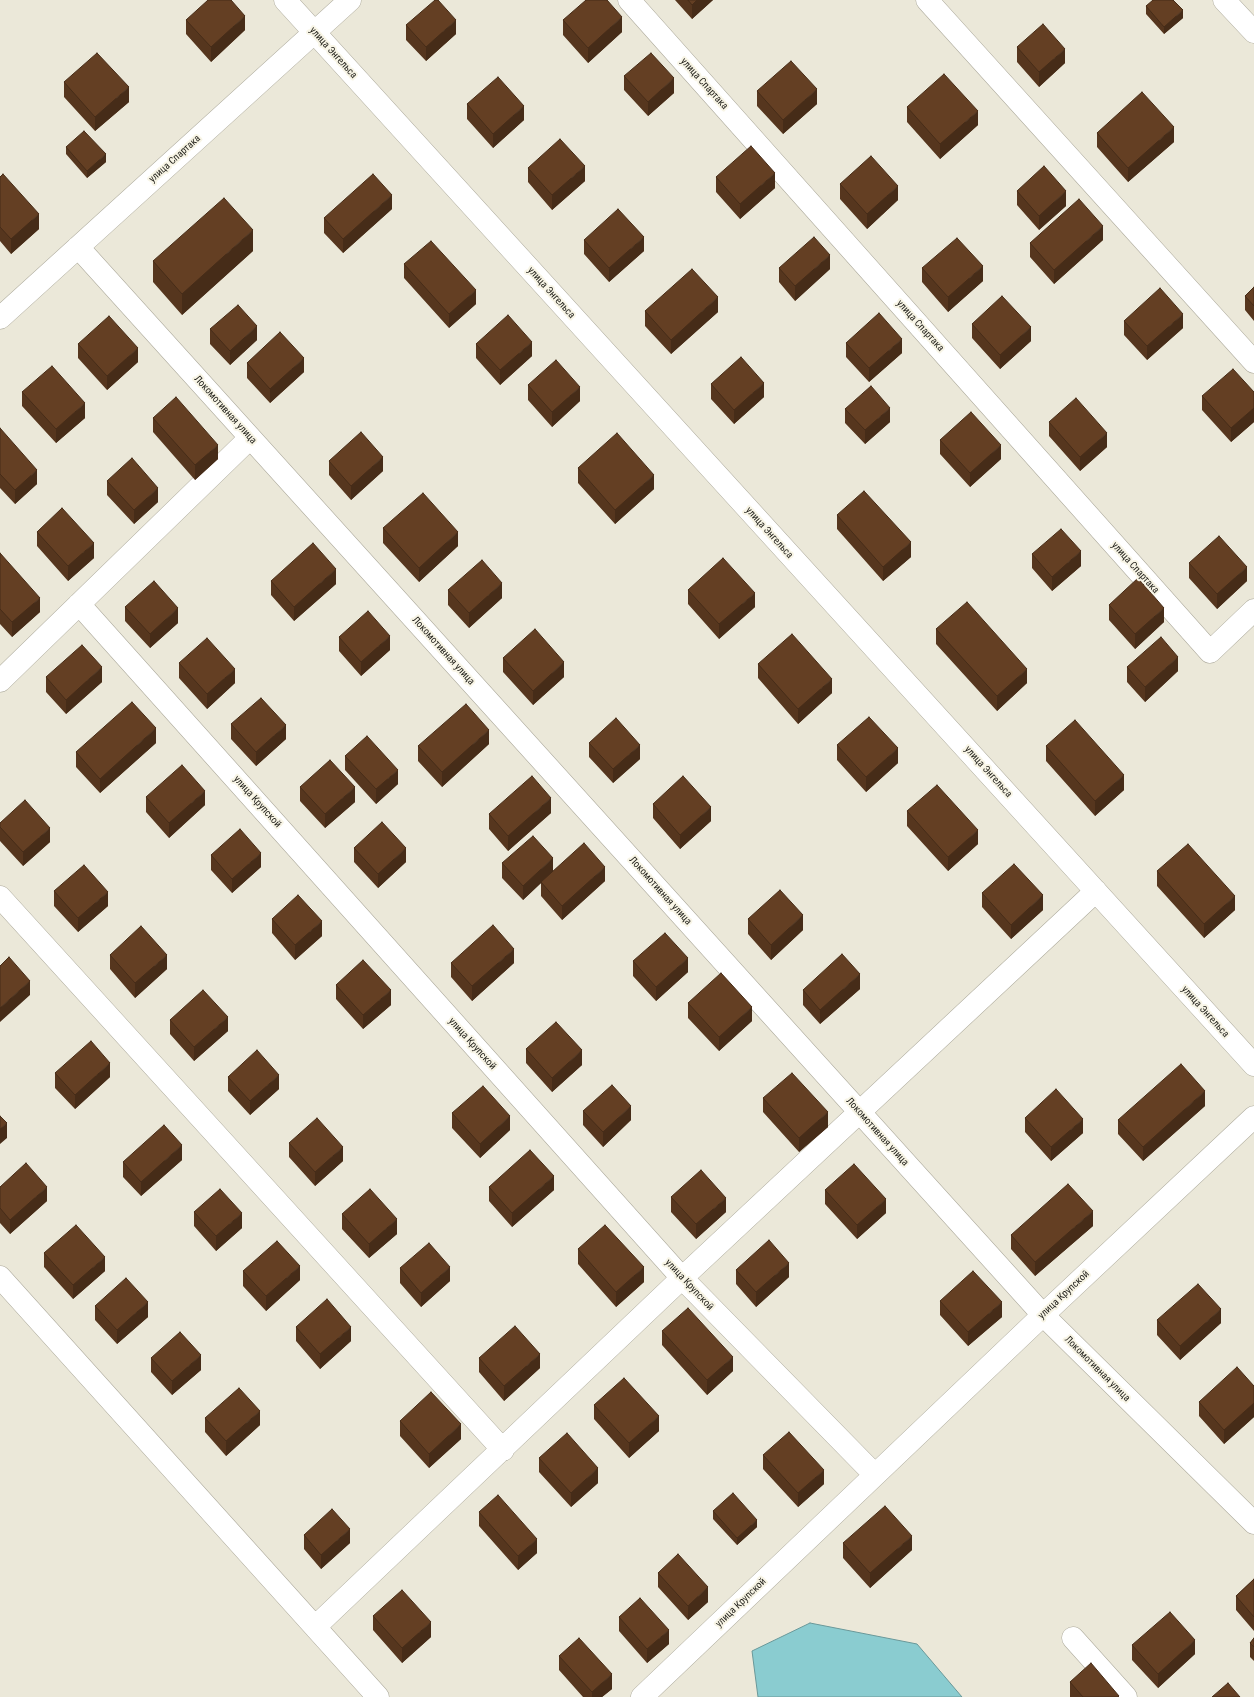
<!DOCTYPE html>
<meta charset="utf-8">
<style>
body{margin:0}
canvas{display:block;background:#ebe8d9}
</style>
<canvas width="1254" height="1697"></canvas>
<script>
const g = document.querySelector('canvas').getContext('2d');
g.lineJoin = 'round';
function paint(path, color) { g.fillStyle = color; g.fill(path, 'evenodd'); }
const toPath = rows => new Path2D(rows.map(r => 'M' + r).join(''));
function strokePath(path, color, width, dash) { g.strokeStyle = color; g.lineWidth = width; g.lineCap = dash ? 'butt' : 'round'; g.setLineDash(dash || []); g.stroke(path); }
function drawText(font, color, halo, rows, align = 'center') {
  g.font = font + ' "Roboto Condensed",sans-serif'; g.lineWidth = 4; g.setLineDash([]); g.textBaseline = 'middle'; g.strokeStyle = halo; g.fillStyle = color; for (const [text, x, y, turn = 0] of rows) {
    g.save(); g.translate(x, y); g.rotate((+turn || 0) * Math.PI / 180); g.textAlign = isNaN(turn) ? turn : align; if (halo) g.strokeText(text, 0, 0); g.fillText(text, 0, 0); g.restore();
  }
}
const water = toPath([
 [810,1623,917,1644,962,1697,758,1697,752,1651,810,1623]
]);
paint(water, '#8accd0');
strokePath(water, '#6a9899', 1);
const minor = toPath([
 [285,0,1254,1065],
 [629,0,1210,652,1254,610],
 [927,0,1254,362],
 [1224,0,1254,32],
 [78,247,1043,1315,1254,1523],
 [0,318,350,0],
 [79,604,682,1278,875,1475],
 [0,681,250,438],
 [0,897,503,1450],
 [0,1277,378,1697],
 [315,1627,682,1278,1096,891],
 [1073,1638,1126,1697],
 [642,1697,1043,1315,1254,1117]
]);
strokePath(minor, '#aeab9d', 23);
strokePath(minor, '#fff', 22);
paint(toPath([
 [675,0,713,0,692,19],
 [1146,6,1183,18,1164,34,1146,14],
 [186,20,245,30,211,62,186,34],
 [563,20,622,32,588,63,563,35],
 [406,25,456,34,426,61,406,40],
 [1017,47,1065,63,1039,87,1017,62],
 [624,76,674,93,648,116,624,90],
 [64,82,129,102,95,131,64,97],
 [757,91,817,104,783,134,757,106],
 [467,104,524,120,493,148,467,119],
 [907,107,978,125,940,159,907,122],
 [1097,133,1174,142,1128,182,1097,147],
 [66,147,106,162,87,178,66,154],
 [528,168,585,181,552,210,528,182],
 [0,177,39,229,11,254,0,241],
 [716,177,775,188,740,219,716,192],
 [840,184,898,200,867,229,840,199],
 [1017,191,1066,206,1039,230,1017,205],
 [392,209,343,253,324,233,324,218],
 [584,240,644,251,609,282,584,254],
 [1103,240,1054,284,1030,257,1030,243],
 [253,251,182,315,153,282,153,261],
 [404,264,476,304,449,328,404,278],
 [779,268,830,269,795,301,779,282],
 [922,268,983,281,948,312,922,282],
 [1254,287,1254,321,1245,310,1245,296],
 [645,311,718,312,671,354,645,326],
 [1124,321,1183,328,1147,360,1124,335],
 [972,324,1031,341,1000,369,972,338],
 [210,329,257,340,230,365,210,344],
 [846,343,902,353,869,382,846,357],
 [78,344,138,362,107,390,78,358],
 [476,344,532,356,500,385,476,358],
 [247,363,304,372,270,403,247,378],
 [711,384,764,397,734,424,711,399],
 [528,385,580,401,552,427,528,400],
 [22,392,85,418,56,443,22,406],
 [1254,392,1254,422,1231,442,1202,410,1202,396],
 [845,409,890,422,865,444,845,423],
 [153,418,218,459,195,480,153,432],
 [1049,422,1107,447,1080,471,1049,436],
 [0,428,37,484,15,504,0,488],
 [940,440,1001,459,970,487,940,454],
 [329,461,383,471,351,500,329,475],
 [578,468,654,489,615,524,578,483],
 [107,481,158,502,134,524,107,495],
 [837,515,911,557,883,581,837,529],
 [383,528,458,546,419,582,383,543],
 [37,532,94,558,68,581,37,546],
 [0,553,40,612,12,637,0,624],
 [1032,554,1081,566,1052,591,1032,568],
 [1189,563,1247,581,1217,609,1189,578],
 [271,581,336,584,294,621,271,595],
 [448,590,502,598,469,628,448,605],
 [688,590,755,607,719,639,688,604],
 [1109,605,1164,622,1135,649,1109,620],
 [125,607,178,623,150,648,125,621],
 [936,629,1027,683,997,711,936,644],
 [339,637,390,650,361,676,339,651],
 [503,658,564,677,533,705,503,672],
 [179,663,235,683,207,709,179,678],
 [758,664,832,693,798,724,758,678],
 [1127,667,1178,671,1145,702,1127,682],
 [46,677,102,682,66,714,46,692],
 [231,724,286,739,256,766,231,739],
 [156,743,100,793,76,767,76,752],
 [589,743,640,759,613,783,589,757],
 [489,744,442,787,418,761,418,746],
 [837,745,898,763,866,792,837,760],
 [1046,746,1124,790,1095,816,1046,761],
 [345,756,398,784,376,804,345,770],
 [300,787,355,802,325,828,300,801],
 [146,797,205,805,169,838,146,812],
 [653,804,711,821,680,849,653,818],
 [907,811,978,844,948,871,907,826],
 [551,813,508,851,489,829,489,814],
 [0,823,50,842,23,866,0,841],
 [354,848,406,862,378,888,354,862],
 [211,855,261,867,232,893,211,870],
 [502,863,553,871,605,881,562,920,541,896,541,883,523,900,502,878],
 [1157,871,1235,910,1204,938,1157,886],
 [54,891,108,906,78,932,54,906],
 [982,893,1043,910,1011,939,982,907],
 [272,919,322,936,295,960,272,933],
 [748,919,803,930,771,960,748,934],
 [110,955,167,969,135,998,110,969],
 [633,961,688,972,656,1001,633,976],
 [451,963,514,963,472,1001,451,977],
 [336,985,391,1005,363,1029,336,999],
 [860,989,820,1024,803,1005,803,990],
 [688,1003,752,1021,719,1051,688,1018],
 [170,1020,228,1031,194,1061,170,1034],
 [526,1049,582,1065,552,1092,526,1063],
 [55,1073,110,1077,75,1109,55,1088],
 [228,1077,279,1089,250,1115,228,1091],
 [763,1098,828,1127,799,1152,763,1112],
 [1205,1106,1143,1161,1118,1134,1118,1120],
 [583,1111,631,1120,603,1147,583,1125],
 [452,1113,510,1130,480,1158,452,1128],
 [1025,1118,1083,1133,1051,1161,1025,1132],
 [289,1143,343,1161,315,1186,289,1157],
 [182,1160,141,1196,123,1177,123,1162],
 [0,1187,47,1201,10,1234,0,1223],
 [489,1187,554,1190,512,1227,489,1201],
 [825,1190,886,1213,857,1239,825,1204],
 [671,1197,726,1212,696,1239,671,1212],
 [194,1212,242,1228,216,1251,194,1226],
 [342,1214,397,1234,369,1258,342,1229],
 [1093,1226,1035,1276,1011,1249,1011,1235],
 [578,1249,644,1282,616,1307,578,1264],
 [44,1253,105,1271,73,1299,44,1267],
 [400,1268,450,1281,421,1307,400,1283],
 [736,1270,789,1277,756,1307,736,1284],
 [243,1271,300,1280,266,1311,243,1286],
 [940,1301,1002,1317,968,1346,940,1315],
 [95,1306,148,1317,117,1344,95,1320],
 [1157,1320,1221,1323,1180,1360,1157,1335],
 [296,1327,351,1341,320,1369,296,1341],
 [662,1331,733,1371,707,1395,662,1345],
 [151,1358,201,1370,172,1395,151,1372],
 [479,1358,540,1368,504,1401,479,1372],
 [1254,1386,1254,1417,1224,1444,1199,1416,1199,1402],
 [594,1405,659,1431,629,1458,594,1419],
 [205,1418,260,1425,226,1456,205,1432],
 [400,1421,461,1439,429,1468,400,1436],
 [763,1455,824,1484,798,1507,763,1469],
 [539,1458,598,1483,571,1507,539,1472],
 [713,1511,757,1527,737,1545,713,1519],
 [479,1512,537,1553,518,1570,479,1526],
 [304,1535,350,1543,321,1569,304,1549],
 [843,1543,912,1550,870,1588,843,1558],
 [658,1573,708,1602,688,1620,658,1587],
 [1254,1579,1254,1631,1236,1610,1236,1596],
 [373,1616,431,1637,402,1663,373,1630],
 [619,1617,669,1644,647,1663,619,1631],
 [1254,1638,1254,1661,1250,1657,1250,1643],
 [1132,1645,1195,1654,1158,1688,1132,1660],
 [559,1656,612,1689,602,1697,583,1697,559,1670],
 [1070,1682,1119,1697,1070,1697]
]), '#56361e');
paint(toPath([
 [697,0,713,0,692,19,692,5],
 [1183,10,1183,18,1164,34,1164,27],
 [245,16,245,30,211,62,211,47],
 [622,17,622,32,588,63,588,48],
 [456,20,456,34,426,61,426,47],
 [1065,49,1065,63,1039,87,1039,72],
 [674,78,674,93,648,116,648,102],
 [129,87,129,102,95,131,95,117],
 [817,89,817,104,783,134,783,120],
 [524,106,524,120,493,148,493,134],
 [978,111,978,125,940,159,940,144],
 [1174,127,1174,142,1128,182,1128,168],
 [106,154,106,162,87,178,87,171],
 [585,166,585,181,552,210,552,195],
 [775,173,775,188,740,219,740,204],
 [898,186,898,200,867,229,867,214],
 [1066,191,1066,206,1039,230,1039,216],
 [392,195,392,209,343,253,343,239],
 [39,214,39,229,11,254,11,239],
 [1103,226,1103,240,1054,284,1054,270],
 [253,230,253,251,182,315,182,294],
 [644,237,644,251,609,282,609,268],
 [830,255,830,269,795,301,795,286],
 [983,266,983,281,948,312,948,297],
 [476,290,476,304,449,328,449,314],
 [718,297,718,312,671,354,671,340],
 [1183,314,1183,328,1147,360,1147,346],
 [257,326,257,340,230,365,230,351],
 [1031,327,1031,341,1000,369,1000,355],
 [902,339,902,353,869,382,869,368],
 [532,342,532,356,500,385,500,370],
 [138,348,138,362,107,390,107,376],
 [304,358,304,372,270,403,270,389],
 [764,383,764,397,734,424,734,410],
 [580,387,580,401,552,427,552,412],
 [85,403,85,418,56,443,56,429],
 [890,408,890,422,865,444,865,430],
 [1254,408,1254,422,1231,442,1231,428],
 [1107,433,1107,447,1080,471,1080,457],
 [218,445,218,459,195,480,195,465],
 [1001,445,1001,459,970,487,970,473],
 [383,457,383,471,351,500,351,486],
 [37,470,37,484,15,504,15,490],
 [654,475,654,489,615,524,615,510],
 [158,488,158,502,134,524,134,510],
 [458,532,458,546,419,582,419,568],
 [911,542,911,557,883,581,883,567],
 [94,543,94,558,68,581,68,566],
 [1081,551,1081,566,1052,591,1052,577],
 [1247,567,1247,581,1217,609,1217,594],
 [336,569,336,584,294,621,294,607],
 [502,583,502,598,469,628,469,613],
 [755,593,755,607,719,639,719,624],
 [40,598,40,612,12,637,12,622],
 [178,608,178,623,150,648,150,634],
 [1164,608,1164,622,1135,649,1135,634],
 [390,636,390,650,361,676,361,662],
 [1178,657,1178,671,1145,702,1145,687],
 [564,662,564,677,533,705,533,691],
 [102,667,102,682,66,714,66,700],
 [235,669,235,683,207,709,207,694],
 [1027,669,1027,683,997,711,997,696],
 [832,679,832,693,798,724,798,709],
 [286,725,286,739,256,766,256,752],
 [156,728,156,743,100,793,100,779],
 [489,730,489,744,442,787,442,772],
 [640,745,640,759,613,783,613,769],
 [898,748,898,763,866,792,866,777],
 [398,770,398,784,376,804,376,789],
 [1124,775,1124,790,1095,816,1095,801],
 [355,787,355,802,325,828,325,814],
 [205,791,205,805,169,838,169,823],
 [551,798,551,813,508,851,508,836],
 [711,807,711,821,680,849,680,835],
 [50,828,50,842,23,866,23,852],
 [978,830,978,844,948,871,948,857],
 [406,848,406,862,378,888,378,874],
 [261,853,261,867,232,893,232,879],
 [553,858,553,873,541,882,541,883,523,900,523,886],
 [605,867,605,881,562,920,562,906],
 [108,892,108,906,78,932,78,918],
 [1043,895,1043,910,1011,939,1011,925],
 [1235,896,1235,910,1204,938,1204,924],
 [803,915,803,930,771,960,771,945],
 [322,921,322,936,295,960,295,945],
 [514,949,514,963,472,1001,472,986],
 [167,955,167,969,135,998,135,983],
 [688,958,688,972,656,1001,656,987],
 [860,974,860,989,820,1024,820,1010],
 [30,981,30,995,0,1022,0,1008],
 [391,990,391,1005,363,1029,363,1015],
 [752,1007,752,1021,719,1051,719,1037],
 [228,1017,228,1031,194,1061,194,1047],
 [582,1050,582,1065,552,1092,552,1078],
 [110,1063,110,1077,75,1109,75,1095],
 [279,1075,279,1089,250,1115,250,1101],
 [1205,1091,1205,1106,1143,1161,1143,1147],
 [631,1106,631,1120,603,1147,603,1132],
 [828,1112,828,1127,799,1152,799,1138],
 [510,1116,510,1130,480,1158,480,1144],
 [1083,1119,1083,1133,1051,1161,1051,1147],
 [7,1123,7,1138,0,1144,0,1129],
 [182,1145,182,1160,141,1196,141,1182],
 [343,1147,343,1161,315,1186,315,1172],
 [554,1176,554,1190,512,1227,512,1213],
 [47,1187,47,1201,10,1234,10,1220],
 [726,1198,726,1212,696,1239,696,1224],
 [886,1199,886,1213,857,1239,857,1225],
 [1093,1211,1093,1226,1035,1276,1035,1262],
 [242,1213,242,1228,216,1251,216,1236],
 [397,1219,397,1234,369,1258,369,1244],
 [105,1257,105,1271,73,1299,73,1285],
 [789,1263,789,1277,756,1307,756,1292],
 [300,1266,300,1280,266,1311,266,1296],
 [450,1267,450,1281,421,1307,421,1293],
 [644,1267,644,1282,616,1307,616,1292],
 [148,1302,148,1317,117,1344,117,1330],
 [1002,1302,1002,1317,968,1346,968,1332],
 [1221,1309,1221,1323,1180,1360,1180,1346],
 [351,1327,351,1341,320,1369,320,1354],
 [540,1354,540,1368,504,1401,504,1386],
 [201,1355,201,1370,172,1395,172,1381],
 [733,1357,733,1371,707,1395,707,1380],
 [1254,1403,1254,1417,1224,1444,1224,1430],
 [260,1411,260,1425,226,1456,226,1441],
 [659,1416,659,1431,629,1458,629,1443],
 [461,1424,461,1439,429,1468,429,1454],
 [598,1468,598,1483,571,1507,571,1493],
 [824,1470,824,1484,798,1507,798,1493],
 [757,1520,757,1527,737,1545,737,1538],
 [350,1529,350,1543,321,1569,321,1555],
 [912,1536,912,1550,870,1588,870,1573],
 [537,1539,537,1553,518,1570,518,1556],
 [708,1587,708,1602,688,1620,688,1606],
 [431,1622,431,1637,402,1663,402,1648],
 [669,1630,669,1644,647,1663,647,1649],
 [1195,1640,1195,1654,1158,1688,1158,1674],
 [612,1674,612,1689,602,1697,592,1697,592,1692]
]), '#462c18');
const building = toPath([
 [208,0,231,0,245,16,211,47,186,20,208,0],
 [435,0,438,0,456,20,426,47,406,25,435,0],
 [586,0,607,0,622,17,588,48,563,20,586,0],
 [688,0,697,0,692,5,688,0],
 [1153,0,1173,0,1183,10,1164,27,1146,6,1153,0],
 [1043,24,1065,49,1039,72,1017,47,1043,24],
 [97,53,129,87,95,117,64,82,97,53],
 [651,53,674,78,648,102,624,76,651,53],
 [791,61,817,89,783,120,757,91,791,61],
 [944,74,978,111,940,144,907,107,944,74],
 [498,77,524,106,493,134,467,104,498,77],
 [1142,92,1174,127,1128,168,1097,133,1142,92],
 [84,131,106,154,87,171,66,147,84,131],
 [560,139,585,166,552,195,528,168,560,139],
 [751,146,775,173,740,204,716,177,751,146],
 [871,156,898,186,867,214,840,184,871,156],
 [1044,166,1066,191,1039,216,1017,191,1044,166],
 [3,174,39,214,11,239,0,227,0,177,3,174],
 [373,174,392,195,343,239,324,218,373,174],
 [224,198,253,230,182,294,153,261,224,198],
 [1079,199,1103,226,1054,270,1030,243,1079,199],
 [618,209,644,237,609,268,584,240,618,209],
 [814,237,830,255,795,286,779,268,814,237],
 [957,238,983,266,948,297,922,268,957,238],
 [431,241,476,290,449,314,404,264,431,241],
 [692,269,718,297,671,340,645,311,692,269],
 [1254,287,1254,306,1245,296,1254,287],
 [1160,288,1183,314,1147,346,1124,321,1160,288],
 [1002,296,1031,327,1000,355,972,324,1002,296],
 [238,305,257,326,230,351,210,329,238,305],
 [879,313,902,339,869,368,846,343,879,313],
 [508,315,532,342,500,370,476,344,508,315],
 [109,316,138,348,107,376,78,344,109,316],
 [280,332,304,358,270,389,247,363,280,332],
 [741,357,764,383,734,410,711,384,741,357],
 [556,360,580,387,552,412,528,385,556,360],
 [52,366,85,403,56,429,22,392,52,366],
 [1233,369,1254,392,1254,408,1231,428,1202,396,1233,369],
 [871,386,890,408,865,430,845,409,871,386],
 [176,397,218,445,195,465,153,418,176,397],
 [1076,398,1107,433,1080,457,1049,422,1076,398],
 [971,412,1001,445,970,473,940,440,971,412],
 [0,428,37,470,15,490,0,474,0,428],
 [361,432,383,457,351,486,329,461,361,432],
 [617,433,654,475,615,510,578,468,617,433],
 [132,458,158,488,134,510,107,481,132,458],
 [864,491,911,542,883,567,837,515,864,491],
 [423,493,458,532,419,568,383,528,423,493],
 [62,508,94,543,68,566,37,532,62,508],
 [1061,529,1081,551,1052,577,1032,554,1061,529],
 [1219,536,1247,567,1217,594,1189,563,1219,536],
 [313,543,336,569,294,607,271,581,313,543],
 [0,553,40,598,12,622,0,609,0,553],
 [723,558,755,593,719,624,688,590,723,558],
 [482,560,502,583,469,613,448,590,482,560],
 [1138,578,1164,608,1135,634,1109,605,1138,578],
 [154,581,178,608,150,634,125,607,154,581],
 [967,602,1027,669,997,696,936,629,967,602],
 [368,611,390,636,361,662,339,637,368,611],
 [535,629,564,662,533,691,503,658,535,629],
 [792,634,832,679,798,709,758,664,792,634],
 [1161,637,1178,657,1145,687,1127,667,1161,637],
 [207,638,235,669,207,694,179,663,207,638],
 [82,645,102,667,66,700,46,677,82,645],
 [261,698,286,725,256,752,231,724,261,698],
 [132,702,156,728,100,779,76,752,132,702],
 [466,704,489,730,442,772,418,746,466,704],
 [869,717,898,748,866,777,837,745,869,717],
 [616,718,640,745,613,769,589,743,616,718],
 [1075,720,1124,775,1095,801,1046,746,1075,720],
 [367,736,398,770,376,789,345,756,367,736],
 [330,760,355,787,325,814,300,787,330,760],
 [182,765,205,791,169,823,146,797,182,765],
 [532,776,551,798,508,836,489,814,532,776],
 [683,776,711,807,680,835,653,804,683,776],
 [937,785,978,830,948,857,907,811,937,785],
 [25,800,50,828,23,852,0,827,0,823,25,800],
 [382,822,406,848,378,874,354,848,382,822],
 [240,829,261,853,232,879,211,855,240,829],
 [533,836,553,858,523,886,502,863,533,836],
 [584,843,605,867,562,906,541,882,584,843],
 [1188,844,1235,896,1204,924,1157,871,1188,844],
 [1014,864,1043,895,1011,925,982,893,1014,864],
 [84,865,108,892,78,918,54,891,84,865],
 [780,890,803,915,771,945,748,919,780,890],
 [298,895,322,921,295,945,272,919,298,895],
 [493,925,514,949,472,986,451,963,493,925],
 [141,926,167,955,135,983,110,955,141,926],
 [665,933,688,958,656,987,633,961,665,933],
 [842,954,860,974,820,1010,803,990,842,954],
 [9,957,30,981,0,1008,0,966,9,957],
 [363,960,391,990,363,1015,336,985,363,960],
 [721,973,752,1007,719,1037,688,1003,721,973],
 [203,990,228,1017,194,1047,170,1020,203,990],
 [556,1022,582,1050,552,1078,526,1049,556,1022],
 [91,1041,110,1063,75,1095,55,1073,91,1041],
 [257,1050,279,1075,250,1101,228,1077,257,1050],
 [1181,1064,1205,1091,1143,1147,1118,1120,1181,1064],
 [792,1073,828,1112,799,1138,763,1098,792,1073],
 [612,1085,631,1106,603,1132,583,1111,612,1085],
 [483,1086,510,1116,480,1144,452,1113,483,1086],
 [1056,1089,1083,1119,1051,1147,1025,1118,1056,1089],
 [0,1116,7,1123,0,1129,0,1116],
 [317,1118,343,1147,315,1172,289,1143,317,1118],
 [164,1125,182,1145,141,1182,123,1162,164,1125],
 [530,1150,554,1176,512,1213,489,1187,530,1150],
 [26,1163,47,1187,10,1220,0,1208,0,1187,26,1163],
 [854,1164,886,1199,857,1225,825,1190,854,1164],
 [701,1170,726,1198,696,1224,671,1197,701,1170],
 [1068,1184,1093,1211,1035,1262,1011,1235,1068,1184],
 [220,1189,242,1213,216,1236,194,1212,220,1189],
 [370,1189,397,1219,369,1244,342,1214,370,1189],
 [76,1225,105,1257,73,1285,44,1253,76,1225],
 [605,1225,644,1267,616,1292,578,1249,605,1225],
 [769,1240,789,1263,756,1292,736,1270,769,1240],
 [277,1241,300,1266,266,1296,243,1271,277,1241],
 [429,1243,450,1267,421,1293,400,1268,429,1243],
 [973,1271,1002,1302,968,1332,940,1301,973,1271],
 [126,1278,148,1302,117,1330,95,1306,126,1278],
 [1198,1284,1221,1309,1180,1346,1157,1320,1198,1284],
 [327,1299,351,1327,320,1354,296,1327,327,1299],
 [688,1308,733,1357,707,1380,662,1331,688,1308],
 [515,1326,540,1354,504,1386,479,1358,515,1326],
 [180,1332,201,1355,172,1381,151,1358,180,1332],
 [1237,1367,1254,1386,1254,1403,1224,1430,1199,1402,1237,1367],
 [624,1378,659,1416,629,1443,594,1405,624,1378],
 [239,1388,260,1411,226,1441,205,1418,239,1388],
 [431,1392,461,1424,429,1454,400,1421,431,1392],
 [789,1432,824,1470,798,1493,763,1455,789,1432],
 [567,1433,598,1468,571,1493,539,1458,567,1433],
 [733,1493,757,1520,737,1538,713,1511,733,1493],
 [498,1495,537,1539,518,1556,479,1512,498,1495],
 [885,1506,912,1536,870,1573,843,1543,885,1506],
 [332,1509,350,1529,321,1555,304,1535,332,1509],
 [678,1554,708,1587,688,1606,658,1573,678,1554],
 [1254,1579,1254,1617,1236,1596,1254,1579],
 [402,1590,431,1622,402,1648,373,1616,402,1590],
 [640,1598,669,1630,647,1649,619,1617,640,1598],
 [1170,1612,1195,1640,1158,1674,1132,1645,1170,1612],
 [579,1638,612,1674,592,1692,559,1656,579,1638],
 [1254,1638,1254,1647,1250,1643,1254,1638],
 [1091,1663,1119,1696,1118,1697,1083,1697,1070,1682,1091,1663],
 [1228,1683,1240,1697,1212,1697,1228,1683]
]);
paint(building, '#643f23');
strokePath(building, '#462c18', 1);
drawText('10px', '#1f1e18', '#f8f5e6', [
 ["улица Энгельса",333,53,48],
 ["улица Спартака",704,84,48],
 ["улица Спартака",175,159,-42],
 ["улица Энгельса",551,293,48],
 ["улица Спартака",920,326,48],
 ["Локомотивная улица",225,410,48],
 ["улица Энгельса",769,533,48],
 ["улица Спартака",1135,568,48],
 ["Локомотивная улица",443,651,48],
 ["улица Энгельса",988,772,48],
 ["улица Крупской",257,802,48],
 ["Локомотивная улица",660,891,48],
 ["улица Энгельса",1205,1012,48],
 ["улица Крупской",472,1044,48],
 ["Локомотивная улица",877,1132,48],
 ["улица Крупской",689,1285,47],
 ["улица Крупской",1064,1295,-43],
 ["Локомотивная улица",1097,1369,45],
 ["улица Крупской",741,1603,-44]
]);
</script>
